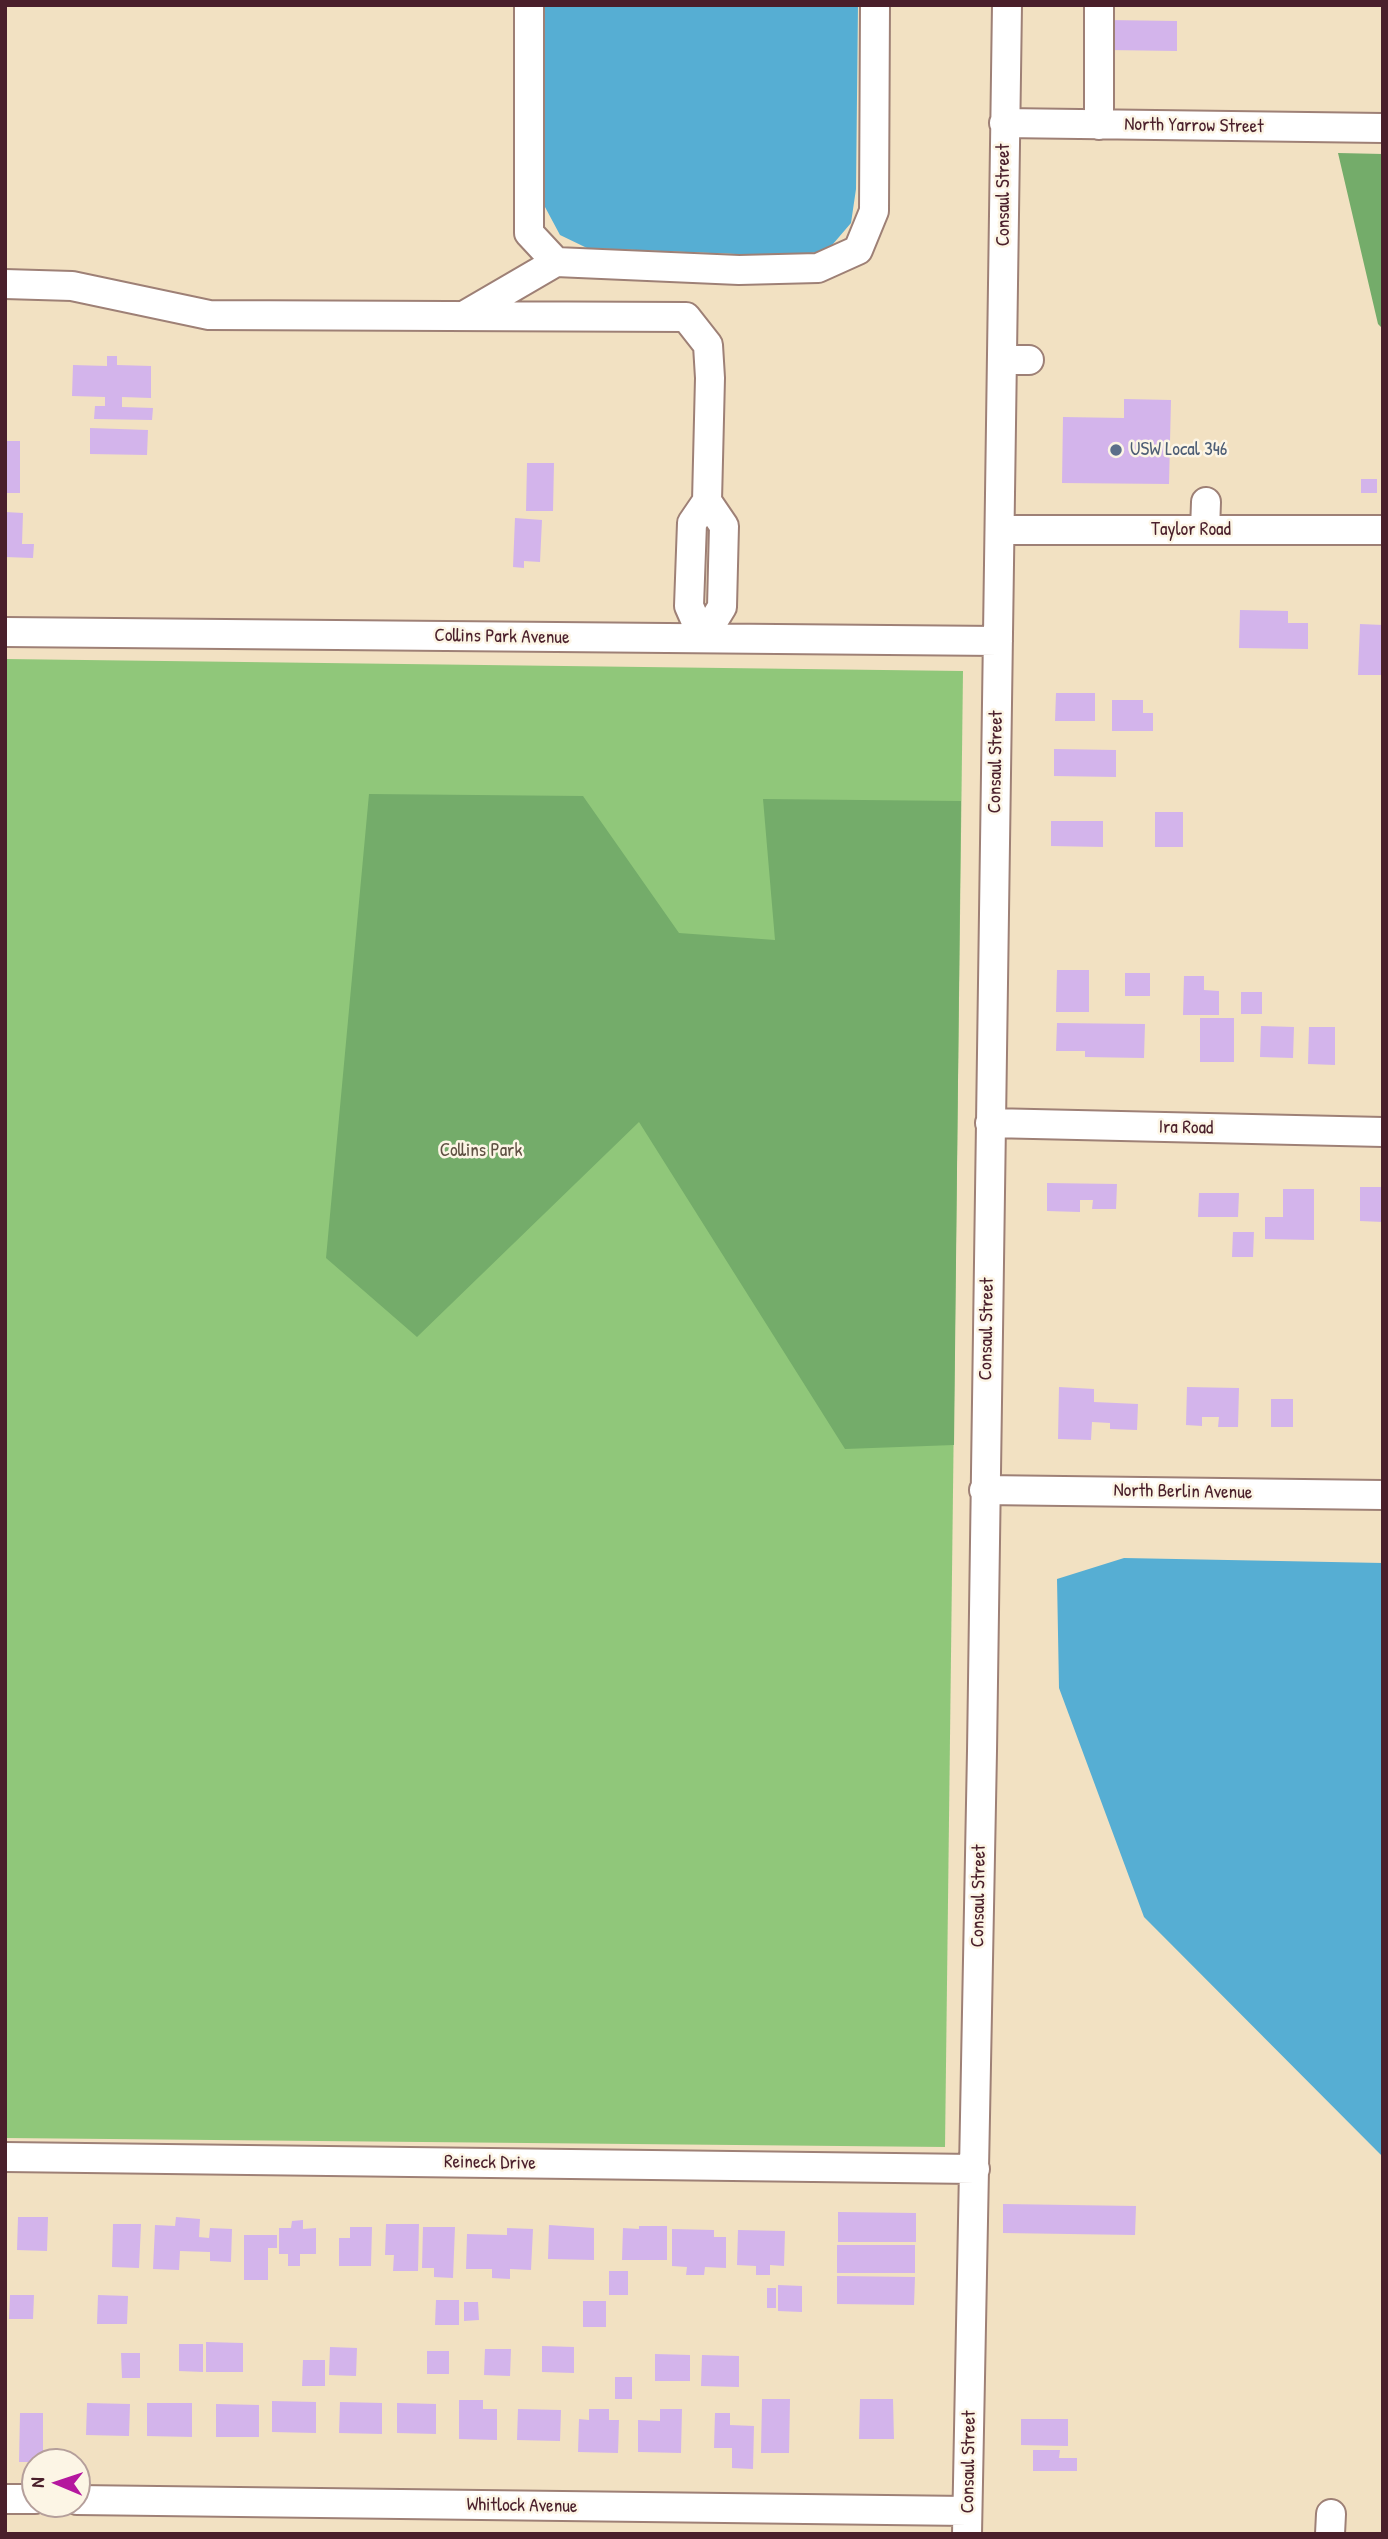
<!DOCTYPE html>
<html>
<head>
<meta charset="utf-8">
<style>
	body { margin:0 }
	#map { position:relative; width:1388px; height:2539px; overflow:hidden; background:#f2e1c2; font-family:"Patrick Hand",sans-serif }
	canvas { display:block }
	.frame { position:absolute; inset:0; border:7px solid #4a1f2b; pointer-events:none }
	.north { position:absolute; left:21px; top:2448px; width:70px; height:70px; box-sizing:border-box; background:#fcf5e5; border:2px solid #b59f9b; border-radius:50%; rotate:272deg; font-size:19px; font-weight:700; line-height:28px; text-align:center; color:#4a1f2b }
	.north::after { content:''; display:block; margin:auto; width:24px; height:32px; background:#b5179e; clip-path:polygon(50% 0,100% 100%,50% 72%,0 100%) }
</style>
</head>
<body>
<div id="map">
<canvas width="1388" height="2539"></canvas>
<div class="frame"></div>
<div class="north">N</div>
</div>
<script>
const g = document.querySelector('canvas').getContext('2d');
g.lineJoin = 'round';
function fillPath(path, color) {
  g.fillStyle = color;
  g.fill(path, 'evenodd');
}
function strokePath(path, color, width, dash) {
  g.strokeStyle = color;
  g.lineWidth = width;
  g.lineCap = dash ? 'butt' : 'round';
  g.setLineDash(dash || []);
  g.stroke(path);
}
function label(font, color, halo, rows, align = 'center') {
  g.font = font + ' "Patrick Hand",sans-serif';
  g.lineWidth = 5;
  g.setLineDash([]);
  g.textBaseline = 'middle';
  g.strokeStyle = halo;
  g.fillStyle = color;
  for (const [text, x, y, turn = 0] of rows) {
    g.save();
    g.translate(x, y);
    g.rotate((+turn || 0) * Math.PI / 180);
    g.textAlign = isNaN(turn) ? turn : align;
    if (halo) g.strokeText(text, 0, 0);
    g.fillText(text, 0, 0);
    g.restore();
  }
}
fillPath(new Path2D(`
	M5,659l958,12 -18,1476 -940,-9z`), '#90c77a');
fillPath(new Path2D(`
	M1338,153l45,1v175l-5,-5z
	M369,794l214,2 96,137 96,7 -12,-141 198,2 -7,644 -109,4 -206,-327 -222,215 -91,-79z`), '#74ac6a');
fillPath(new Path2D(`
	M540,5h318l-2,184 -5,34 -24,28 -42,5 -198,-8 -27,-13 -15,-28 -8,-35z
	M1124,1558l259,5v594l-239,-240 -85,-229 -2,-109z`), '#56aed3');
fillPath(new Path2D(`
	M1107,20l70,1v30l-70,-1z
	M107,356h10v9l34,1v32l-29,-1v10l31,1 -1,12 -58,-1 1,-13h10v-9l-33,-1 1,-31 34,1z
	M1124,399l47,1 -2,84 -107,-1 1,-66 61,1z
	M90,428l58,2 -1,25 -57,-1z
	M5,441h15v52h-15z
	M527,463h27l-1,48h-27z
	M1361,479h16v14h-16z
	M5,512l18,1 -1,31h12l-1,14 -28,-1z
	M515,518l27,2 -2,42 -16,-1v7l-11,-1z
	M1240,610l48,1v12h20v26l-69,-1z
	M1360,624l23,1v50h-25z
	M1056,693h39v28h-40z
	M1112,700h31v13h10v18h-41z
	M1054,749l62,1v27l-62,-1z
	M1155,812h28v35h-28z
	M1051,821h52v26l-52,-1z
	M1057,970h32v42h-33z
	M1125,973h25v23h-25z
	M1184,976h20v14l15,1v24h-36z
	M1241,992h21v22h-21z
	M1200,1018h34v44h-34z
	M1057,1023l88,1 -1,34 -59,-1v-6h-29z
	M1261,1026l33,1 -1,31 -33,-1z
	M1309,1027h26v38l-27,-1z
	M1047,1183l70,1 -1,25h-24l1,-9h-13v12l-33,-1z
	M1360,1187h23v35l-23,-1z
	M1283,1189h31v51l-49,-1v-22h18z
	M1199,1193h40l-1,24h-40z
	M1233,1232h21l-1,25h-21z
	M1059,1387l35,2v13l44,2 -1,26 -27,-1v-6l-18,-1 -1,18 -33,-1z
	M1187,1387l52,1 -1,39h-20l1,-10h-17v9l-16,-1z
	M1271,1399h22v28h-22z
	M1003,2204l133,2 -1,29 -132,-2z
	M838,2212l78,1v29h-78z
	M18,2217h30l-1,34 -30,-1z
	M176,2217l24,2 -1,18 10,1 1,-10 22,1 -1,33 -21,-1v-9l-30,-1 -1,19 -26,-1 2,-44 20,1z
	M303,2220v9l13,-1v26h-16v12h-12v-12h-9v-26h12l1,-7z
	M113,2224h28l-2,44 -27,-1z
	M386,2224h33l-1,47h-25l1,-16h-9z
	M549,2225l45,3v32l-46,-1z
	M639,2226h28v34h-45l1,-32 16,1z
	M350,2227h22l-1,39h-32v-28h11z
	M423,2227h32l-2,51 -19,-1v-9h-12z
	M507,2228l26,1 -2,41 -21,-1v10l-18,-1v-9h-26l1,-35 40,1z
	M672,2229l42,1v7h12v31l-21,-1 -1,8h-18l1,-8 -15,-1z
	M738,2230l47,1 -1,35 -14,-1v10h-14v-9l-19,-1z
	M244,2235h33v13h-9v32h-24z
	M837,2245h78v28h-78z
	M609,2271h19v24h-19z
	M837,2276l78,1 -1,28 -77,-1z
	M778,2285l24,1v26l-24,-1z
	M767,2288h9v20h-9z
	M10,2295h24l-1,24h-24z
	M98,2295l30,1 -1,28h-30z
	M436,2300h23v25h-24z
	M583,2301h23v26h-23z
	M464,2302h14l1,18 -15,1z
	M206,2342l37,1v29h-37z
	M179,2344h24v28l-24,-1z
	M542,2346l32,1v26l-32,-1z
	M330,2347l27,1 -1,28 -27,-1z
	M485,2349h26l-1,27 -26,-1z
	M427,2351h22v23h-22z
	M121,2353h19v25h-18z
	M655,2354l35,1v26h-35z
	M702,2355l37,1v31l-38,-1z
	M303,2360h22v26h-23z
	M615,2377h17v22h-17z
	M762,2399h28l-1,54h-28z
	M860,2399h33l1,40h-35z
	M459,2400h24v9h14v31l-38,-1z
	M272,2401l44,1v31l-44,-1z
	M340,2402l42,1v31l-43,-1z
	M87,2403l43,1 -1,32 -43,-1z
	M147,2403h45v34l-45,-1z
	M397,2403l39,1v30l-39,-1z
	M216,2404l43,1v32h-43z
	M518,2409l43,1 -1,31 -43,-1z
	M589,2409h20v11h10l-1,33 -40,-1 1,-33 10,1z
	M660,2409h22l-1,44 -43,-1v-32l22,1z
	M20,2413h23v49h-24z
	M715,2413h15v12l24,1 -1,43 -21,-1v-20h-18z
	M1021,2419h47v27l-47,-1z
	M1033,2450h27l-1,8h18v13h-44z`), '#d3b4eb');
const minor = new Path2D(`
	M529,5v228l27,29
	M1099,5v120
	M1004,123l379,5
	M5,284l67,2 137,29 477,2 22,28 2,33 -3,123 -15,22 -3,83 14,32 19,-31 1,-41 1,-40 -17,-25
	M465,315l91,-53 183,8 79,-2 40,-18 16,-39 1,-206
	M1003,360h26
	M1000,530h383
	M1205,530l1,-28
	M5,632l993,9
	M990,1123l393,9
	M984,1490l399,5
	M5,2157l970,12
	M5,2499h30
	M77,2500l890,11
	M967,2534l15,-783 25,-1746
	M1330,2534l1,-20`);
strokePath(minor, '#9e8076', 32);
strokePath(minor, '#fff', 28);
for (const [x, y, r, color] of [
	[1116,450,7,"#5c6f8a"]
]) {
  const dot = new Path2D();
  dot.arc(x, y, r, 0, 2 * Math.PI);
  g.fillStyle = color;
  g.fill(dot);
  strokePath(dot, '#fcf5e5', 2.5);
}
label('19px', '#4a1f2b', '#fcf5e5', [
	["North Yarrow Street",1194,126,1],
	["Consaul Street",1004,195,-90],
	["Taylor Road",1191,530],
	["Collins Park Avenue",502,637,1],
	["Consaul Street",996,762,-89],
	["Ira Road",1186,1128,1],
	["Consaul Street",987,1329,-89],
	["North Berlin Avenue",1183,1492,1],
	["Consaul Street",979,1896,-89],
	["Reineck Drive",490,2163,1],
	["Consaul Street",969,2462,-89],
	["Whitlock Avenue",522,2506,1]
]);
label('19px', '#4e5e75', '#fcf5e5', [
	["USW Local 346",1130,450]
], 'left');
label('19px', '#5f5143', '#fcf5e5', [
	["Collins Park",481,1151]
]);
</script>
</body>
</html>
